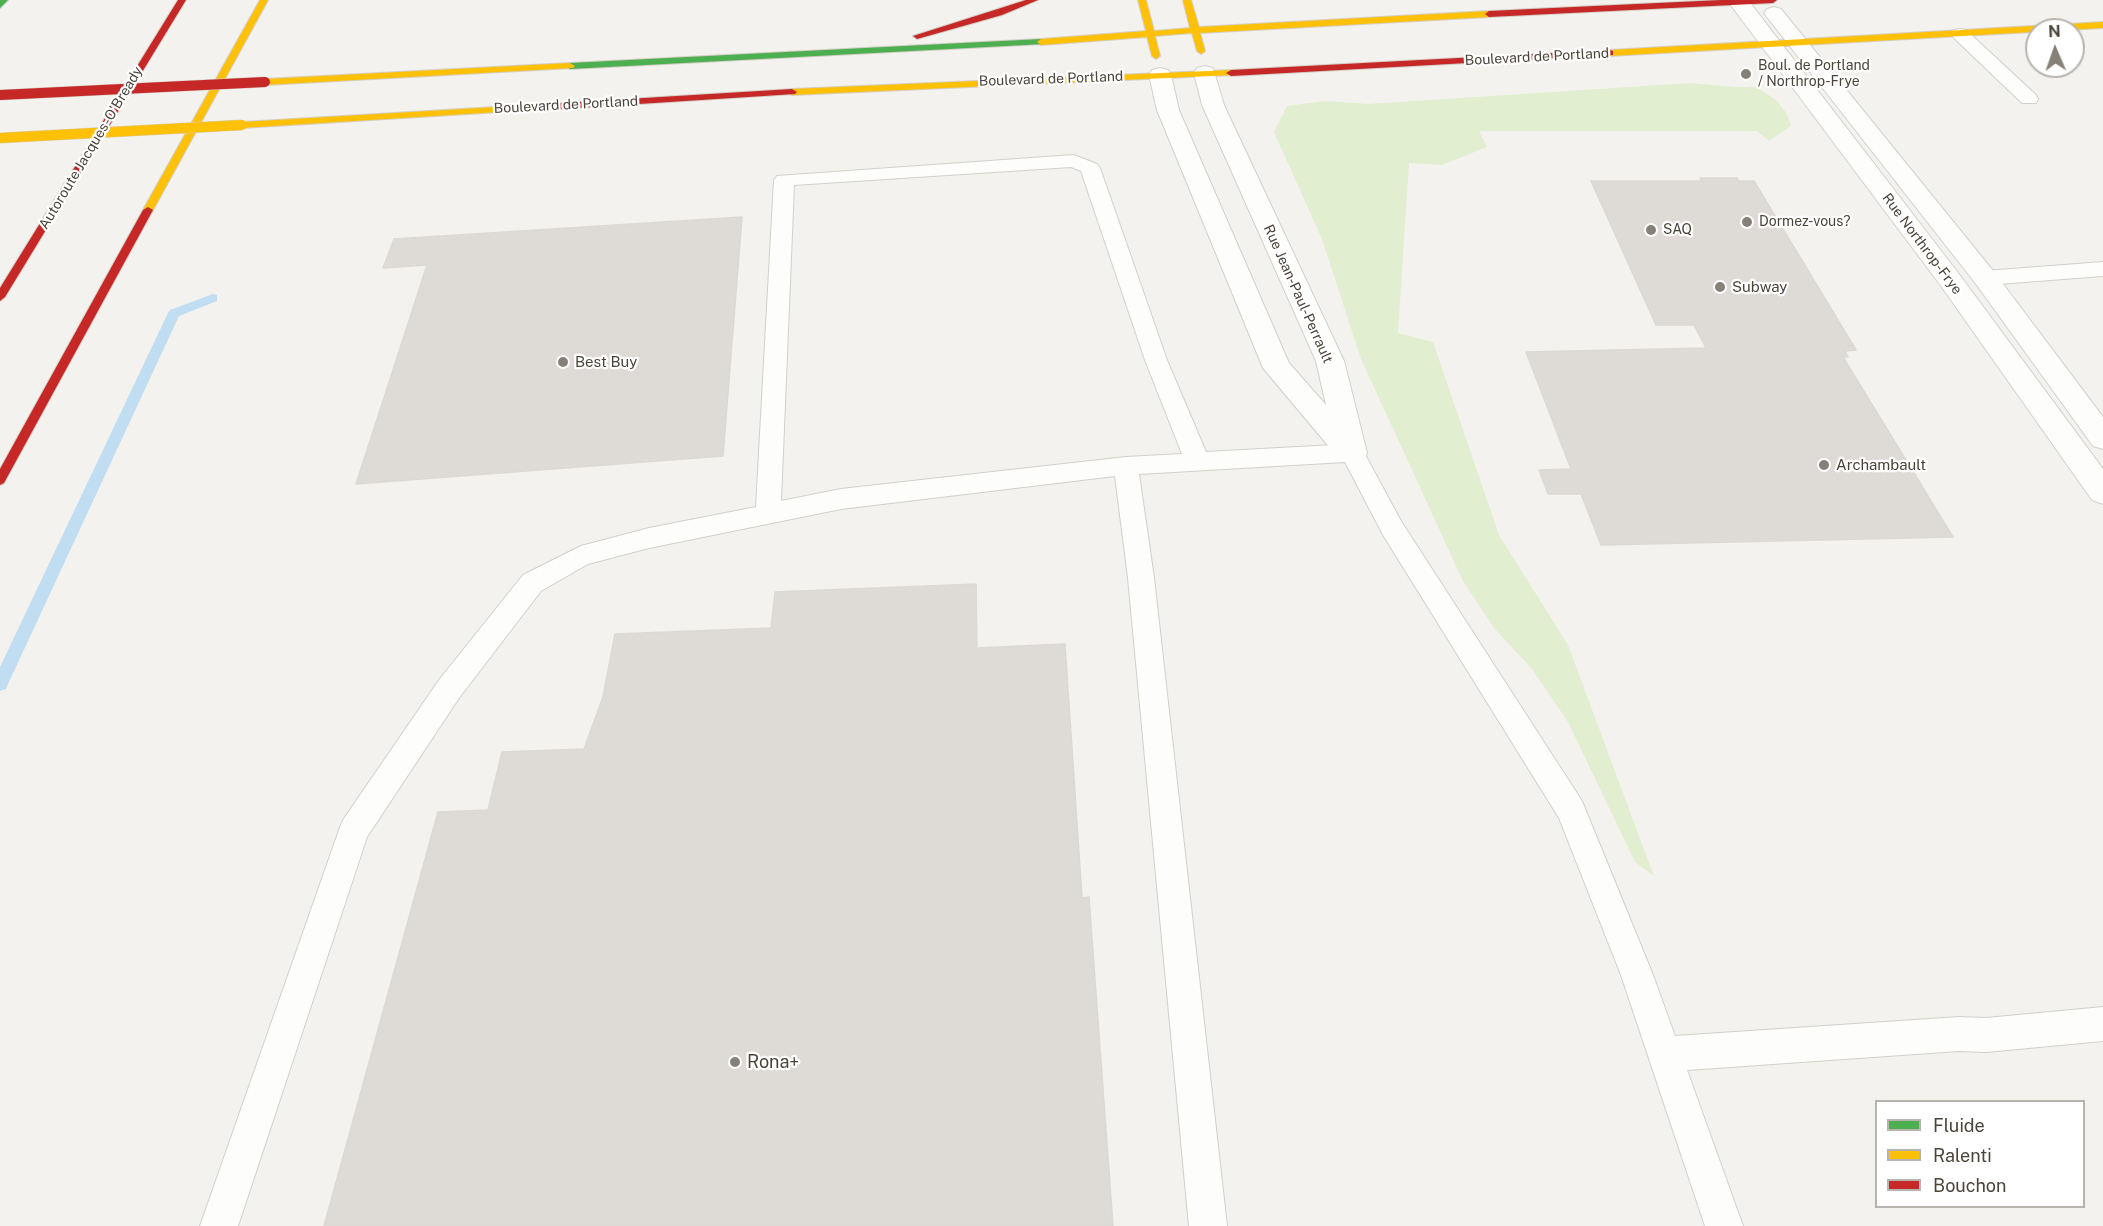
<!DOCTYPE html>
<html>
<head>
<meta charset="utf-8">
<style>
	body { margin:0 }
	#map { position:relative; width:2103px; height:1226px; overflow:hidden; background:#f4f2ee; font-family:"Public Sans",sans-serif }
	canvas { display:block }
	.legend { position:absolute; left:1875px; top:1100px; width:210px; height:108px; box-sizing:border-box; background:#fff; border:2px solid #b7b4b0; margin:0; padding:8px 10px; list-style:none; font-size:18px; color:#4b4439 }
	.legend li { display:flex; align-items:center; gap:12px; height:30px }
	.legend b { width:30px; border:2px solid #b7b4b0 }
	.north { position:absolute; left:2025px; top:18px; width:60px; height:60px; box-sizing:border-box; background:#fff; border:2px solid #b7b4b0; border-radius:50%; rotate:358deg; font-size:16px; font-weight:700; line-height:24px; text-align:center; color:#4b4439 }
	.north::after { content:''; display:block; margin:auto; width:21px; height:27px; background:#868178; clip-path:polygon(50% 0,100% 100%,50% 72%,0 100%) }
</style>
</head>
<body>
<div id="map">
<canvas width="2103" height="1226"></canvas>
<ul class="legend">
<li><b style="height:8px;background:#4caf50"></b>Fluide</li>
<li><b style="height:8px;background:#ffc107"></b>Ralenti</li>
<li><b style="height:8px;background:#c62828"></b>Bouchon</li>
</ul>
<div class="north">N</div>
</div>
<script>
const g = document.querySelector('canvas').getContext('2d');
g.lineJoin = 'round';
function fillPath(path, color) {
  g.fillStyle = color;
  g.fill(path, 'evenodd');
}
function strokePath(path, color, width, dash) {
  g.strokeStyle = color;
  g.lineWidth = width;
  g.lineCap = dash ? 'butt' : 'round';
  g.setLineDash(dash || []);
  g.stroke(path);
}
function label(font, color, halo, rows, align = 'center') {
  g.font = font + ' "Public Sans",sans-serif';
  g.lineWidth = 4.5;
  g.setLineDash([]);
  g.textBaseline = 'middle';
  g.strokeStyle = halo;
  g.fillStyle = color;
  for (const [text, x, y, turn = 0] of rows) {
    g.save();
    g.translate(x, y);
    g.rotate((+turn || 0) * Math.PI / 180);
    g.textAlign = isNaN(turn) ? turn : align;
    if (halo) g.strokeText(text, 0, 0);
    g.fillText(text, 0, 0);
    g.restore();
  }
}
fillPath(new Path2D(`
	M1691,83l43,4h22l20,13 11,14 4,12 -22,15 -12,-10h-278l8,16 -45,18 -33,-2 -11,170 35,9 66,193 69,110 86,231 -19,-14 -67,-140 -36,-53 -38,-41 -31,-47 -102,-222 -39,-120 -48,-107 13,-26 38,-5 43,3z`), '#e1eecf');
fillPath(new Path2D(`
	M213,294l4,1v6l-38,15 -171,368 -2,5 -6,2v-24l168,-354 2,-3z`), '#c0ddf1');
const building = new Path2D(`
	M1700,178h37l2,3h15l102,169 -11,1 3,6h-5l110,180 -352,8 -20,-51h-33l-9,-24 32,-1 -45,-117 180,-4 -12,-23h-38l-65,-144h111z
	M742,217l-19,239 -367,28 71,-219 -44,3 11,-29z
	M976,584l1,64 88,-4 17,254 7,-1 24,329h-789l114,-414 50,-2 14,-58 82,-3 19,-52 12,-63 156,-6 4,-36z`);
fillPath(building, '#dedbd6');
strokePath(building, '#dcd9d4', 1.5);
const lane = new Path2D(`
	M1960,29l6,1 70,65 2,4 -2,4h-14l-68,-65 -3,-4 3,-4z
	M1074,155l23,9 3,4 67,192 39,92 146,-8 9,3 40,74 181,280 71,174 22,61 284,-19 27,1 117,-11v34l-117,11 -27,-1 -272,19 56,156h-38l-84,-251 -62,-157 -176,-283 -38,-73 -206,12 15,104 73,648h-38l-61,-648 -13,-102 -274,33 -192,39 -61,16 -47,27 -82,107 -92,139 -129,389h-38l139,-396 4,-10 96,-140 84,-105 58,-29 68,-18 107,-21 18,-327 3,-4zM1071,167l10,4 64,189 37,94 -56,3 -285,32 -60,12 13,-316z
	M2103,262v14l-118,9 -8,-2 -3,-5 3,-5 8,-2z`);
const street = new Path2D(`
	M1727,0h21l211,274 144,195v35l-11,-4 -151,-214z
	M1774,7l7,2 213,263 109,145v32l-10,-3 -117,-162 -209,-267 -3,-4 3,-4z
	M1205,66l8,2 11,37 120,256 23,92 -4,8 -11,3 -11,-3 -78,-93 -106,-258 -8,-35 3,-5 8,-2 8,2 3,5 8,35 110,253 37,42 -10,-44 -114,-256 -8,-32 3,-5z`);
const fast = new Path2D(`
	M0,0h8l-8,8z
	M1041,39l4,3 -1,2 -474,25 -5,-3 5,-3z`);
const slow = new Path2D(`
	M260,0h8l-115,210 -1,2h-8l-1,-2z
	M1138,0h8l8,31 36,-3 -7,-28h8l8,27 290,-16 4,3 -4,3 -289,16 5,18 -4,3 -4,-3 -5,-18 -37,3 5,20 -4,3 -4,-3 -5,-19 -106,8 -4,-3 4,-3 105,-8z
	M2103,22v6l-493,28 -4,-3 4,-3z
	M570,63l5,3 -2,2 -308,17 -5,-3 5,-3z
	M1231,70l3,1v4l-442,20 -5,-3 5,-3z
	M529,105l3,1v4l-290,18 -5,-3 5,-3z`);
const jam = new Path2D(`
	M178,0h8l-181,297 -5,4v-13z
	M1026,0h12l-36,15 -85,24 -4,-3z
	M1721,0h56l-4,3 -284,14 -4,-3 4,-3z
	M1610,50l3,1v4l-382,21 -5,-3 5,-3z
	M792,89l5,3 -2,2 -266,17 -5,-3 5,-3z
	M148,207l5,3 -149,273 -4,2v-16l143,-259z`);
strokePath(lane, '#d2d0cb', 2);
strokePath(street, '#d2d0cb', 2);
strokePath(fast, '#d3cfc5', 2);
strokePath(slow, '#d3cfc5', 2);
strokePath(jam, '#d3cfc5', 2);
fillPath(lane, '#fdfdfc');
fillPath(street, '#fdfdfc');
fillPath(fast, '#4caf50');
fillPath(slow, '#ffc107');
fillPath(jam, '#c62828');
const slowBridge = new Path2D(`
	M0,138l242,-13`);
const jamBridge = new Path2D(`
	M0,95l265,-13`);
strokePath(slowBridge, '#d3cfc5', 11, []);
strokePath(jamBridge, '#d3cfc5', 11, []);
strokePath(slowBridge, '#ffc107', 10);
strokePath(jamBridge, '#c62828', 10);
for (const [x, y, r, color] of [
	[1746,74,6,"#868178"],
	[1747,222,6,"#868178"],
	[1651,230,6,"#868178"],
	[1720,287,6,"#868178"],
	[563,362,6,"#868178"],
	[1824,465,6,"#868178"],
	[735,1062,6,"#868178"]
]) {
  const dot = new Path2D();
  dot.arc(x, y, r, 0, 2 * Math.PI);
  g.fillStyle = color;
  g.fill(dot);
  strokePath(dot, '#fff', 2);
}
label('14px', '#4b4439', '#fff', [
	["Boulevard de Portland",1537,57,-3],
	["Boulevard de Portland",1051,79,-2],
	["Boulevard de Portland",566,105,-3],
	["Autoroute Jacques-O'Bready",91,148,-59],
	["Rue Northrop-Frye",1922,244,53],
	["Rue Jean-Paul-Perrault",1298,294,66]
]);
label('14px', '#4b4439', '#fff', [
	["Boul. de Portland",1758,66],
	["/ Northrop-Frye",1758,82],
	["Dormez-vous?",1759,222],
	["SAQ",1663,230]
], 'left');
label('15px', '#4b4439', '#fff', [
	["Subway",1732,287],
	["Best Buy",575,362],
	["Archambault",1836,465]
], 'left');
label('18px', '#4b4439', '#fff', [
	["Rona+",747,1062]
], 'left');
</script>
</body>
</html>
